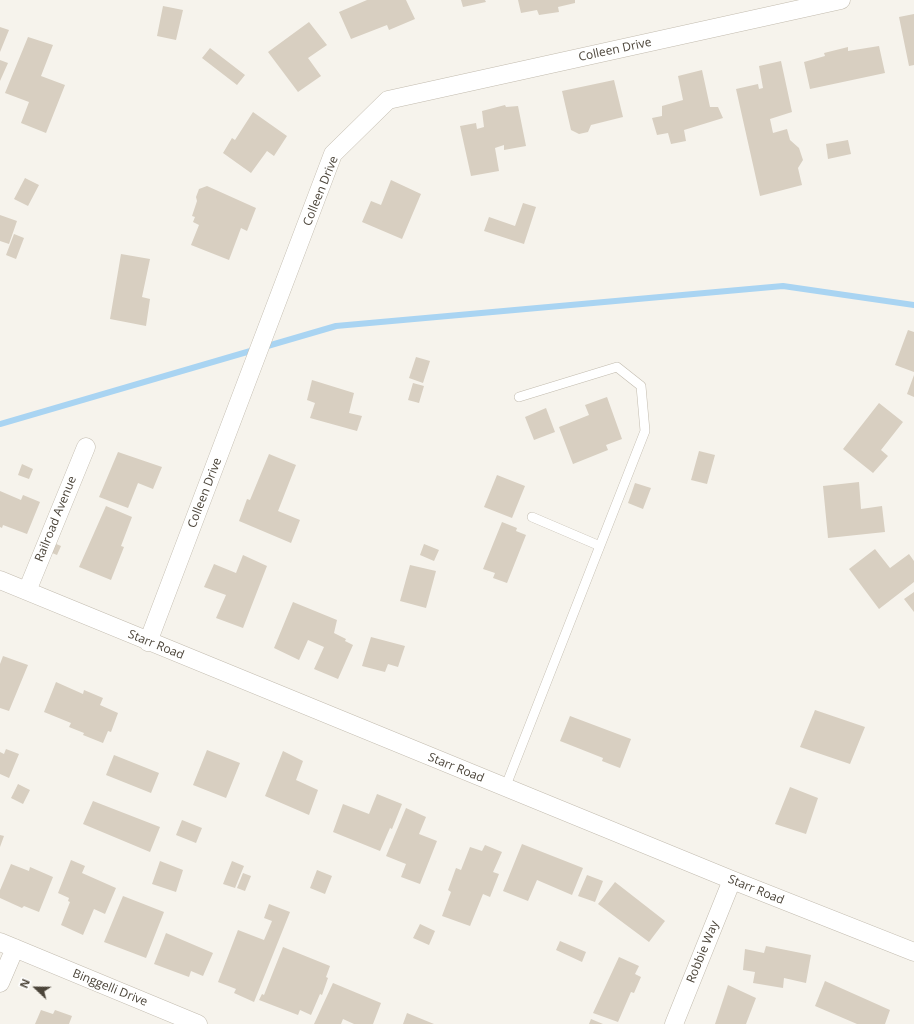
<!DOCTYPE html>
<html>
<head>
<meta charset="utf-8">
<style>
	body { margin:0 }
	#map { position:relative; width:914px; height:1024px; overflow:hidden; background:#f6f3ec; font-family:"Open Sans",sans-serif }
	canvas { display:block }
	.north { position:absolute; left:16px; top:968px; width:40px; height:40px; -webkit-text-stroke:3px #fff; paint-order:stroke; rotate:292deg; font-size:11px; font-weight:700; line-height:16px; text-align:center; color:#4b4439 }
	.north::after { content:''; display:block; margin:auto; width:14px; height:18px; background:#4b4439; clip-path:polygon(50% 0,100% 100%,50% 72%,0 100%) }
</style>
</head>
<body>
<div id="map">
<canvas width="914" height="1024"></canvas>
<div class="north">N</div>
</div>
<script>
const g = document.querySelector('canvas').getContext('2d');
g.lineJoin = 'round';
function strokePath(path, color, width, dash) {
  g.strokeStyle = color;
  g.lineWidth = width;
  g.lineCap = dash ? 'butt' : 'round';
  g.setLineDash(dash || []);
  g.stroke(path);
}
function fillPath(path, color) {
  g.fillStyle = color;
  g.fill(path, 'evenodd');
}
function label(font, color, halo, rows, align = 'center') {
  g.font = font + ' "Open Sans",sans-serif';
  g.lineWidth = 4;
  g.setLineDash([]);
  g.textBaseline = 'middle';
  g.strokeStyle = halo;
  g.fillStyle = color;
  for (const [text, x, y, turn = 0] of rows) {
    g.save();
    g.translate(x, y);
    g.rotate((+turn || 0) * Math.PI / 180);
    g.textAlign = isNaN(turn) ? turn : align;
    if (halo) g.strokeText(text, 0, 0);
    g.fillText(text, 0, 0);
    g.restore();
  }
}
strokePath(new Path2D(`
	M0,424l336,-98 447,-40 131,19`), '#a9d4f2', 6);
fillPath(new Path2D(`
	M367,0h39l9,19 -26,11 -2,-5 -36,14 -12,-27z
	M461,0h24l1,2 -23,5z
	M518,0h57v3l-17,4 1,5 -20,3 -2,-5 -16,3z
	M163,6l20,4 -7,30 -19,-4z
	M914,14v51l-5,1 -10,-49z
	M309,22l18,23 -19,13 13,18 -23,16 -30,-40z
	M0,27l9,3 -9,22z
	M28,37l25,8 -12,31 24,9 -19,48 -25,-10 8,-21 -24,-9z
	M879,46l6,27 -75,16 -6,-27 21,-6 -1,-3 24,-6v4z
	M210,48l35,27 -8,10 -35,-27z
	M0,60l8,3 -8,18z
	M781,61l11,51 -22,7 3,14 14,-4 3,11 9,8 4,12 -5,8 4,17 -42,11 -24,-107 22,-5 1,5 4,-1 -4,-22z
	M702,70l8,37h8l5,11 -39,12 2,11 -15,3 -3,-11 -11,2 -5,-17 10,-2v-10l21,-6 -5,-24z
	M614,80l9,37 -32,8 -3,7 -9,2 -8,-4 -9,-39z
	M505,105l1,2 12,-1 8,40 -22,4v-5l-9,3 4,23 -28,5 -11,-50 16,-3 1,6 7,-2 -2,-16z
	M253,112l34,24 -13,20 -7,-5 -16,22 -28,-20 9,-15 3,2z
	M848,140l3,14 -23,5 -2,-15z
	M25,178l14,7 -11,21 -14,-7z
	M391,180l30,14 -19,45 -40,-17 9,-21 10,4z
	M207,186l49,22 -9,23 -6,-3 -12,32 -38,-15 8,-20 -6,-3 2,-5 -3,-1 5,-15 -1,-4 3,-8z
	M523,203l13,4 -12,37 -40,-13 5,-14 26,9z
	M0,215l17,6 -8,23 -9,-3z
	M14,234l10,4 -8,21 -10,-4z
	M121,254l29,5 -8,38 8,2 -4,27 -36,-7z
	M908,330l6,2v40l-19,-7z
	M416,357l14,4 -7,22 -14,-5z
	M914,375v22l-7,-3z
	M312,380l42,13 -5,20 13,3 -5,15 -47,-13 5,-15 -8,-3z
	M413,383l11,3 -5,17 -11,-3z
	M607,397l15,42 -16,6 2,5 -35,14 -14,-37 30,-12 -4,-10z
	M879,403l24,19 -22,28 7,6 -15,17 -30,-24z
	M546,408l9,24 -21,8 -9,-23z
	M699,451l16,4 -8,29 -16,-4z
	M118,452l44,15 -9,22 -15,-6 -10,25 -29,-11z
	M269,454l27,11 -18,46 22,9 -9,23 -52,-22 8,-22 3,1z
	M22,464l11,5 -4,10 -11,-4z
	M497,475l28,11 -13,32 -28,-11z
	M859,482l2,27 21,-3 3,26 -57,6 -5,-52z
	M635,483l16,5 -8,21 -15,-6z
	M0,491l21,9 2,-5 17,7 -13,32 -24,-9 -1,3 -2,-1z
	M106,506l26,11 -11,29 3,1 -13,33 -32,-13z
	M502,522l15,6 -1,3 10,4 -19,48 -14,-5 2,-5 -12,-4z
	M49,541l12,5 -4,9 -12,-5z
	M424,544l15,6 -5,11 -14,-6z
	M875,549l15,19 19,-14 5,7v21l-35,27 -30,-40z
	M243,555l24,11 -24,62 -27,-10 10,-23 -22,-8 10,-23 22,9z
	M410,565l26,6 -10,37 -26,-7z
	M914,592v20l-10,-13z
	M293,602l44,18 -3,13 12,6 -1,2 8,4 -15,34 -24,-10 10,-22 -16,-7 -9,20 -25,-12z
	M371,637l34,9 -7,21 -10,-3 -3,8 -23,-6z
	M3,656l25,9 -19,46 -9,-3v-44z
	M56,682l27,12 1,-4 19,8 -3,7 18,8 -7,19 -3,-1 -5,12 -20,-8 1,-2 -15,-6 2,-4 -27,-11z
	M815,710l50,17 -15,37 -50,-17z
	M570,716l61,23 -11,29 -18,-7 1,-3 -43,-17z
	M6,749l13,5 -10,24 -9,-4v-22l4,2z
	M207,750l33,13 -14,35 -33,-13z
	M283,751l20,10 -7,19 22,10 -9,25 -44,-19z
	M114,755l45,18 -8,20 -45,-18z
	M18,784l12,6 -7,14 -12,-6z
	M790,787l28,11 -12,36 -31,-10z
	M377,794l25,10 -10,25 -2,-1 -10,23 -47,-19 10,-28 26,10z
	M93,801l67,26 -10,25 -67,-28z
	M406,808l20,9 -7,17 18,7 -17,43 -19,-7 5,-13 -20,-8z
	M182,820l20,8 -6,15 -20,-8z
	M0,835l4,1 -4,11z
	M522,844l61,24 -11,27 -35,-15 -9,21 -25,-10z
	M485,845l17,7 -9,20 6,2 -9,23 -7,-3 -13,32 -28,-10 9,-24 -3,-2 8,-22 5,2 9,-23 12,4z
	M71,860l14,6 -3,7 34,15 -11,26 -11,-5 -11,26 -22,-10 9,-23 -2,-1 1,-3 -11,-5z
	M160,861l23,9 -7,22 -24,-8z
	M232,861l12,5 -9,22 -12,-4z
	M11,864l18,7 1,-4 23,10 -14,35 -15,-6 -2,2 -22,-10v-8z
	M317,870l15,6 -7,18 -15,-6z
	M243,873l8,3 -6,15 -8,-3z
	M587,875l16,6 -8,21 -17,-6z
	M615,882l50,39 -16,21 -51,-38z
	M123,896l41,16 -18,46 -42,-16z
	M269,904l21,8 -36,90 -20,-9 2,-4 -18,-7 20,-52 26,10 8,-19 -8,-3z
	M420,924l15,7 -6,14 -16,-7z
	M166,933l47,20 -10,23 -12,-5 -2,6 -35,-13z
	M560,941l26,11 -4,10 -26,-12z
	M766,946l45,9 -5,28 -22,-5 -1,10 -30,-5 2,-11 -12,-2 2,-21 19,4z
	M283,947l47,19 -4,11 2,1 -6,17 -2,-1 -9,21 -11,-5 -2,5 -39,-15 3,-6 2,1z
	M619,957l20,9 -4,8 6,3 -7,16 -3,-1 -13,30 -25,-9z
	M825,981l65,29 -5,14h-28l-42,-18z
	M333,983l48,20 -8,21h-19l-11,-5 -2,5h-27z
	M728,985l28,13 -10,26h-31z
	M41,1010l12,4 2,-4 17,6 -3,8h-34z
	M407,1013l27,11h-31z
	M591,1019l12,5h-14z`), '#d8cfc1');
const lane = new Path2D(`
	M532,517l68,29
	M505,788l140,-357 -4,-45 -24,-19 -98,30`);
const street = new Path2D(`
	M0,580l732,300 182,72
	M27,591l59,-144
	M148,642l185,-488 55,-54 453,-100
	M0,942l198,82
	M0,983l15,-35
	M674,1024l58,-144`);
strokePath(lane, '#c2bbae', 10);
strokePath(street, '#c2bbae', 19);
strokePath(lane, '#fff', 9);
strokePath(street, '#fff', 18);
label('12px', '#4b4439', '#fff', [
	["Colleen Drive",615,50,-12],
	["Colleen Drive",321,191,-68],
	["Colleen Drive",205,493,-69],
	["Railroad Avenue",56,519,-68],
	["Starr Road",156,645,22],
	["Starr Road",456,768,22],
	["Starr Road",756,890,22],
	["Robbie Way",703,952,-68],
	["Binggelli Drive",110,988,22]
]);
</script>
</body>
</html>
